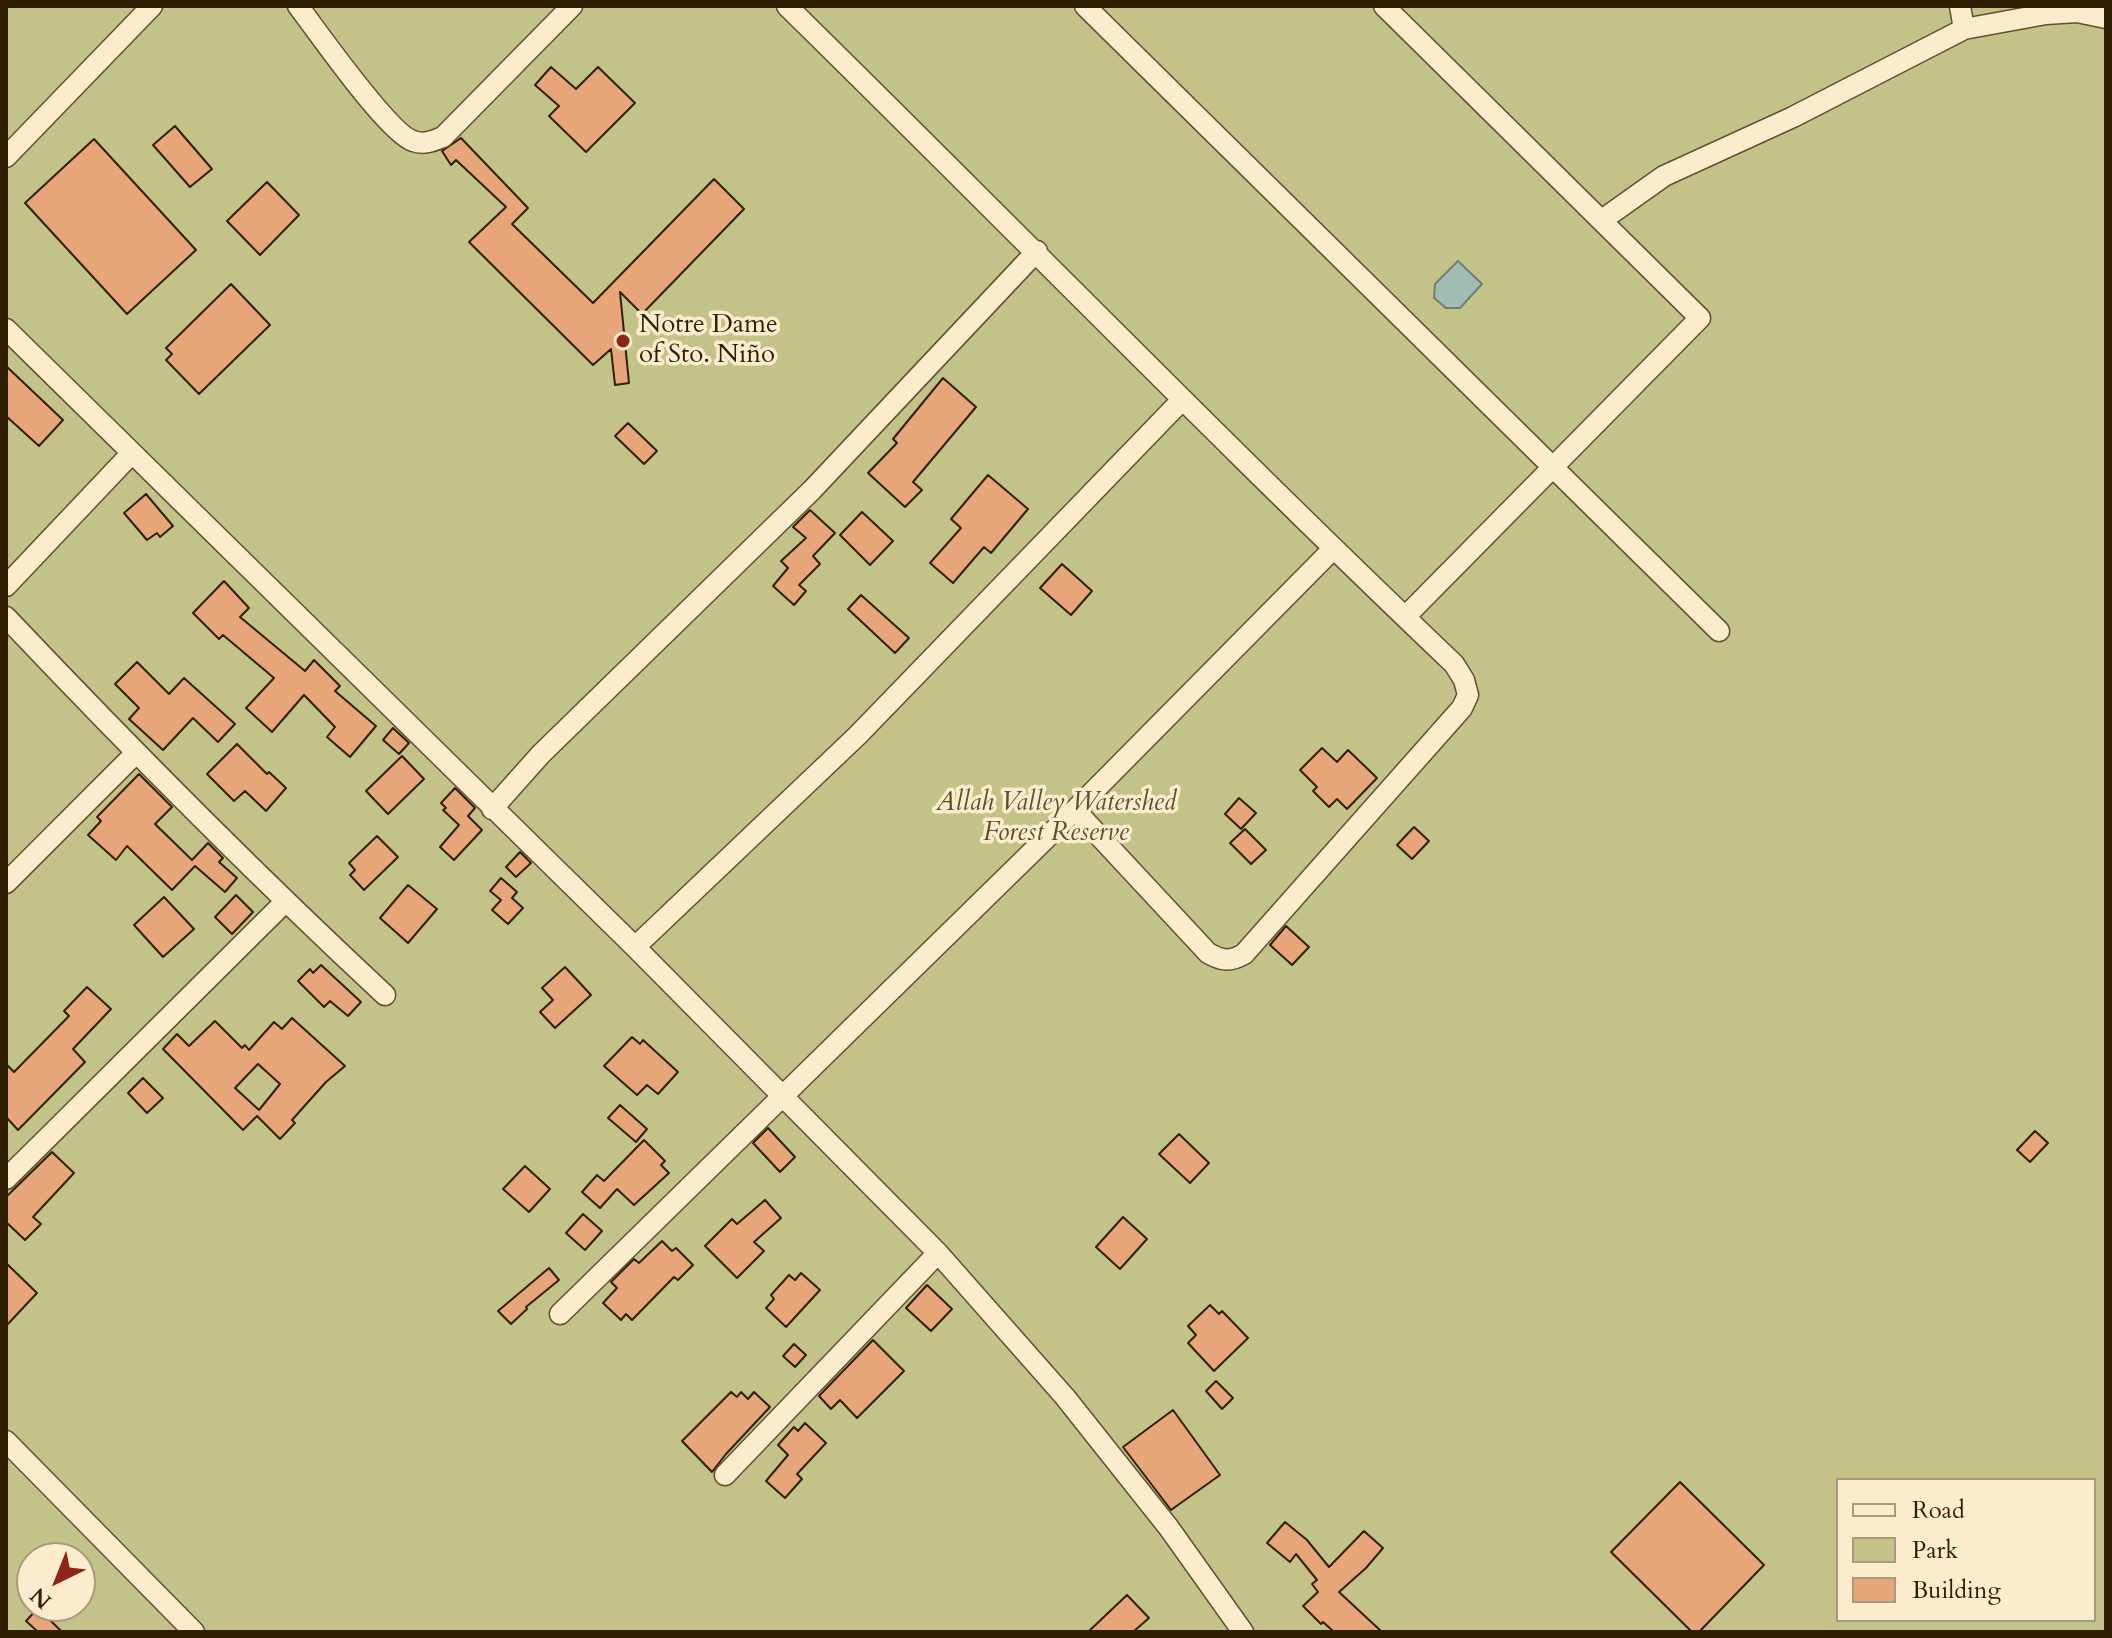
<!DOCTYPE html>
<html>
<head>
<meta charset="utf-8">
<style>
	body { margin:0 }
	#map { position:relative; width:2112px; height:1638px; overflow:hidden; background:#f8e2b2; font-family:Cardo,serif }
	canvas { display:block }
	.frame { position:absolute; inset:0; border:8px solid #301e04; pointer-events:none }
	.legend { position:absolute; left:1836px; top:1478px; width:260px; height:144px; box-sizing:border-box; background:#faeccd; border:2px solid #a99a7d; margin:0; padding:10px 14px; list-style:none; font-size:24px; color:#301e04 }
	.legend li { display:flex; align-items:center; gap:16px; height:40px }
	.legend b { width:40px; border:2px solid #a99a7d }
	.north { position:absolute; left:16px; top:1542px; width:80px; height:80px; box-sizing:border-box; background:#faeccd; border:2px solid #a99a7d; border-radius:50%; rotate:223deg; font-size:22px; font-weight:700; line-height:32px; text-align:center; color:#301e04 }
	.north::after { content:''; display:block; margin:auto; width:28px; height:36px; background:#8f2418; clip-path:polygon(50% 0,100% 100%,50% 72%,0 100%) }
</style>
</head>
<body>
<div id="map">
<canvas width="2112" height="1638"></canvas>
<div class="frame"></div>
<ul class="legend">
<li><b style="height:10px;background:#faeccd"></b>Road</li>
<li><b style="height:22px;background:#c3c288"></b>Park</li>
<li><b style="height:22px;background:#e7a57a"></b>Building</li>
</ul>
<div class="north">N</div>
</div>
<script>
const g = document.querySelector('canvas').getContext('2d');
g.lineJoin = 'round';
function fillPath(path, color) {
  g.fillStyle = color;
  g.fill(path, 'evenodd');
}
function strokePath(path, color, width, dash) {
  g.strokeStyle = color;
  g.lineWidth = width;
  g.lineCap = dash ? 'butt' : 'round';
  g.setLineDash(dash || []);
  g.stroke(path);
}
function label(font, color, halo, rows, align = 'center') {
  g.font = font + ' Cardo,serif';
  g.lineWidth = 7;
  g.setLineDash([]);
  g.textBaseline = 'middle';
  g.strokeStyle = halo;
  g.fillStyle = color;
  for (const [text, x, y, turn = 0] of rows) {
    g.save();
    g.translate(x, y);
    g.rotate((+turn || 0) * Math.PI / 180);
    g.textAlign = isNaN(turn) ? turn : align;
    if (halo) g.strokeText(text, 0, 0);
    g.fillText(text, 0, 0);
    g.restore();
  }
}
fillPath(new Path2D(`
	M6,6h2100v1626h-2100zM1838,1480h256v140h-256zM32,1558h48v48h-48z`), '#c3c288');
const water = new Path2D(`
	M1458,261l24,23 -22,24h-14l-12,-10 1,-14z`);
fillPath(water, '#9fbdb3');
strokePath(water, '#737d6d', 2);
const building = new Path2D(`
	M551,67l25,22 22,-22 37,36 -49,49 -37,-36 10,-10 -24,-21z
	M175,126l37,43 -22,18 -37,-42z
	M461,138l67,70 -16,16 81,79 121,-124 30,30 -102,105 -22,-22 9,91 -14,2 -4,-36 -18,16 -124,-123 37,-35 -50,-47 -5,5 -9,-14z
	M94,139l102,111 -69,64 -102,-111z
	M267,182l32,33 -39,40 -33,-34z
	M231,284l39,41 -71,69 -33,-34 6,-6 -6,-6z
	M6,366l57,54 -24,26 -33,-30z
	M943,378l33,29 -63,75 9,8 -17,17 -37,-34 29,-30 -4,-4z
	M628,423l29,28 -13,13 -29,-28z
	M988,475l40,34 -37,44 -7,-6 -31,36 -23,-20 31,-35 -10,-9z
	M146,494l27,32 -13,11 -3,-4 -10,7 -23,-27z
	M810,510l25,23 -22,23 7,8 -21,21 7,6 -12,14 -21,-19 15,-18 -7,-7 25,-23 -13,-11z
	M862,512l31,29 -23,24 -30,-30z
	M1062,564l30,27 -21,24 -31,-27z
	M224,581l25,27 -9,9 65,54 9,-11 26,26 -5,5 41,35 -26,31 -23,-20 8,-10 -31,-32 -32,37 -26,-24 28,-30 -51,-43 -4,4 -26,-26z
	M861,595l48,43 -14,15 -47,-44z
	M137,662l32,32 15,-16 51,46 -17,18 -25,-24 -30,32 -34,-31 10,-11 -24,-24z
	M393,728l16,15 -10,11 -16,-14z
	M237,744l30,30 2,-2 17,16 -20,23 -21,-20 -11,10 -27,-27z
	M1322,748l15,14 11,-12 29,28 -30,31 -10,-10 -8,8 -16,-16 4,-4 -17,-17z
	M402,756l22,23 -36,35 -22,-23z
	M139,774l33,33 -17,17 37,36 16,-17 15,15 -4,4 18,16 -12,14 -30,-26 -23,24 -45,-44 -11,14 -28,-25 13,-14 -4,-4z
	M455,788l20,20 -7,8 14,14 -28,30 -14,-13 19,-22 -16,-15 3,-2 -5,-5z
	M1239,798l17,15 -15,16 -16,-15z
	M1414,827l15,14 -17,18 -15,-14z
	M1245,829l21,21 -15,14 -21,-21z
	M377,836l21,21 -34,33 -14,-15 5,-5 -6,-7z
	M520,852l11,11 -15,14 -10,-10z
	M501,878l16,14 -5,6 11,10 -15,16 -16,-14 9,-10 -11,-9z
	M408,885l29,24 -29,34 -28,-25z
	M236,895l17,17 -21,22 -17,-17z
	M164,897l30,32 -31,28 -29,-32z
	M1286,926l23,21 -17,18 -22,-20z
	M321,965l40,37 -13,14 -18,-15 -6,6 -26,-26 12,-12 3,4z
	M565,967l26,28 -36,33 -15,-16 13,-12 -11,-12z
	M87,987l24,22 -38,40 12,13 -67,68 -12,-13v-53l8,8 55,-56 -5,-5z
	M292,1018l53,48 -19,16 -34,38 3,3 -15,16 -23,-23 -14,14 -80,-81 14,-15 12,12 26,-25 27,27 3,-3 4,5 25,-28 8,7zM258,1064l22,20 -21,26 -24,-22z
	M632,1037l8,7 3,-4 35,32 -20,22 -11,-9 -10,10 -33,-29z
	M143,1078l20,20 -16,15 -19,-20z
	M620,1105l27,24 -11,13 -28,-24z
	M768,1128l27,29 -15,15 -27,-29z
	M2035,1131l13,12 -18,19 -13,-12z
	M1179,1134l30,29 -19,20 -31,-29z
	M644,1140l21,21 -4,4 8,8 -35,32 -17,-16 -17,19 -18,-16 15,-17 7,6z
	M52,1152l22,21 -41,44 8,7 -16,16 -19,-18v-25z
	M525,1166l25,23 -21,23 -26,-23z
	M765,1200l16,18 -27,24 10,9 -27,27 -32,-32 27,-27 5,5z
	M583,1214l19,17 -17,19 -19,-17z
	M1123,1217l24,22 -27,30 -24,-22z
	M662,1241l10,10 4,-3 17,17 -15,15 -4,-3 -42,43 -6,-6 -5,6 -18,-17 14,-15 -6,-6 23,-23 5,4z
	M6,1263l31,30 -31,33z
	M549,1268l10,12 -33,27 1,2 -16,15 -13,-13z
	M801,1273l19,17 -34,37 -20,-19 8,-9 -3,-4 18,-20 6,5z
	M927,1285l25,24 -21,22 -25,-23z
	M1210,1305l9,9 3,-3 26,27 -34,33 -26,-28 8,-8 -8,-9z
	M873,1340l31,31 -47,47 -17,-18 -9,9 -12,-13z
	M794,1344l12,11 -11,12 -12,-11z
	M1216,1381l17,17 -11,11 -16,-18z
	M731,1392l6,5 4,-5 7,7 6,-7 16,15 -44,47 -14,18 -30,-31z
	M1173,1410l47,65 -49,35 -48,-63z
	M805,1423l21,20 -29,31 5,5 -17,19 -19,-17 22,-26 -10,-10 16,-18 4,4z
	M1680,1482l84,83 -65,67h-7l-81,-80z
	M1285,1522l22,18 22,27 35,-36 19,17 -17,20 -27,24 43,40h-48l-11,-10 -2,2 -18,-18 15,-14 -6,-8 5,-4 -21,-26 -6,8 -23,-19z
	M1127,1595l22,23 -16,14h-45z
	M38,1608l24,24h-24l-12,-11z`);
fillPath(building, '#e7a57a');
strokePath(building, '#301e04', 2);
const minor = new Path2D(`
	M298,6c20,26 90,127 115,135 11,4 20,0 30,-4l129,-131
	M787,6c223,219 441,443 667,658l10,16 4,15 -6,13 -218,246c-14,8 -22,7 -36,-1l-133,-143
	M1085,6l634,625
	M1384,6l316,312 -295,299
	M1960,6l4,23
	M6,157l146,-151
	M1602,220l62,-44 129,-59 171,-88 82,-15 31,-2 29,6
	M6,329l629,618 303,306 127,144 104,131 74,104
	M6,586l125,-132
	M6,617c123,130 248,256 379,378
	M492,809l49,-55 271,-264 225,-239
	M6,883l129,-129
	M635,947l223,-212 324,-335
	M6,1179l279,-277
	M560,1314l515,-504 258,-261
	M6,1441l188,191
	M725,1475l213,-222`);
strokePath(minor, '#624f30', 23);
strokePath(minor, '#faeccd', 20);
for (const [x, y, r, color] of [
	[623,341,8,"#8f2418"]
]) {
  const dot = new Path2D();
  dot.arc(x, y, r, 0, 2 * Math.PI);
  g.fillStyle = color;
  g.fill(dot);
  strokePath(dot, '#faeccd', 3);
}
label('26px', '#301e04', '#faeccd', [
	["Notre Dame",639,326],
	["of Sto. Niño",639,356]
], 'left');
label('italic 26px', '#5c4f2c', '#faeccd', [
	["Allah Valley Watershed",1056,804],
	["Forest Reserve",1056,834]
]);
</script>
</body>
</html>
